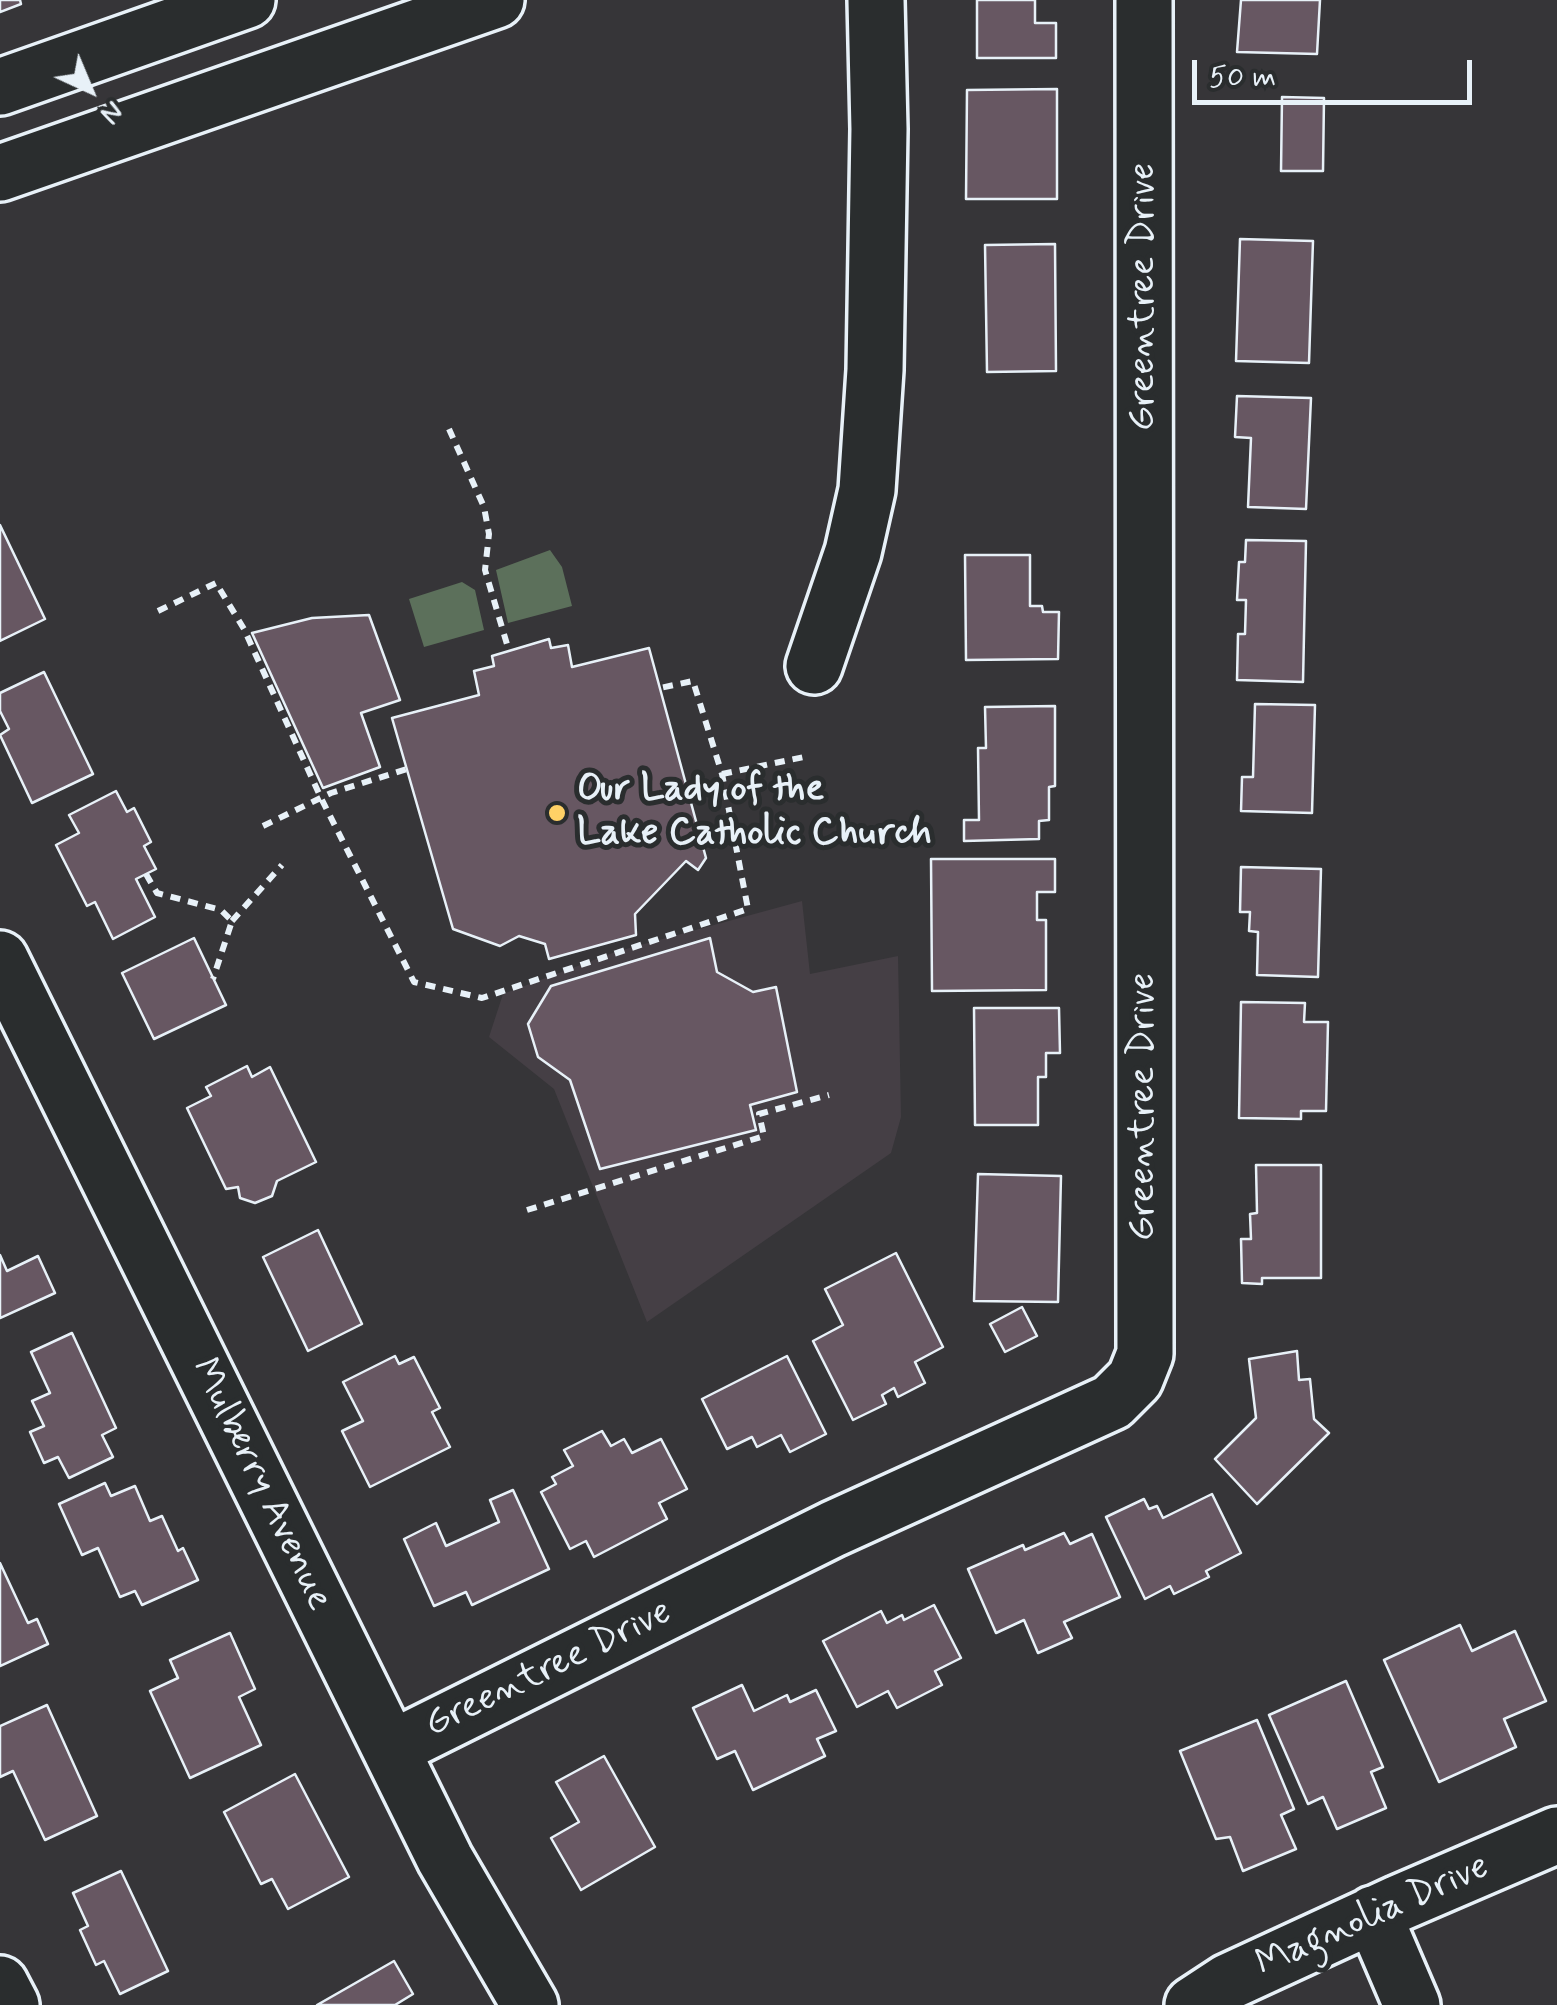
<!DOCTYPE html>
<html>
<head>
<meta charset="utf-8">
<style>
	body { margin:0 }
	#map { position:relative; width:1557px; height:2005px; overflow:hidden; background:#363538; font-family:Mynerve,sans-serif }
	canvas { display:block }
	.north { position:absolute; left:40px; top:40px; width:100px; height:100px; -webkit-text-stroke:8px #2a2d2e; paint-order:stroke; rotate:136deg; font-size:28px; font-weight:700; line-height:40px; text-align:center; color:#e8f1f8 }
	.north::after { content:''; display:block; margin:auto; width:35px; height:45px; background:#e8f1f8; clip-path:polygon(50% 0,100% 100%,50% 72%,0 100%) }
	.scale { position:absolute; left:1192px; top:60px; width:280px; height:45px; box-sizing:border-box; border:5px solid #e8f1f8; border-top:0; padding-left:12px; font-size:30px; line-height:35px; white-space:nowrap; color:#e8f1f8; -webkit-text-stroke:8px #2a2d2e; paint-order:stroke }
</style>
</head>
<body>
<div id="map">
<canvas width="1557" height="2005"></canvas>
<div class="north">N</div>
<div class="scale">50 m</div>
</div>
<script>
const g = document.querySelector('canvas').getContext('2d');
g.lineJoin = 'round';
function fillPath(path, color) {
  g.fillStyle = color;
  g.fill(path, 'evenodd');
}
function strokePath(path, color, width, dash) {
  g.strokeStyle = color;
  g.lineWidth = width;
  g.lineCap = dash ? 'butt' : 'round';
  g.setLineDash(dash || []);
  g.stroke(path);
}
function label(font, color, halo, rows, align = 'center') {
  g.font = font + ' Mynerve,sans-serif';
  g.lineWidth = 10;
  g.setLineDash([]);
  g.textBaseline = 'middle';
  g.strokeStyle = halo;
  g.fillStyle = color;
  for (const [text, x, y, turn = 0] of rows) {
    g.save();
    g.translate(x, y);
    g.rotate((+turn || 0) * Math.PI / 180);
    g.textAlign = isNaN(turn) ? turn : align;
    if (halo) g.strokeText(text, 0, 0);
    g.fillText(text, 0, 0);
    g.restore();
  }
}
fillPath(new Path2D(`
	M802,901l8,73 88,-18 3,161 -10,36 -244,169 -93,-233 -65,-52 14,-43 112,-42z`), '#453f45');
fillPath(new Path2D(`
	M550,550l12,17 10,39 -64,17 -12,-53z
	M462,582l13,8 9,40 -60,17 -15,-48z`), '#5c705b');
const building = new Path2D(`
	M0,0h20l1,4 -21,8z
	M977,0h58v23h21v35h-79z
	M1241,0h79l-3,54 -80,-2z
	M1057,89v110h-91l1,-109z
	M1282,97l42,1 -1,73h-42z
	M1240,239l73,2 -4,122 -73,-2z
	M1055,244l1,127 -69,1 -2,-127z
	M1237,396l74,2 -5,111 -58,-2 3,-69 -16,-1z
	M0,525l45,94 -45,22z
	M1246,540l60,1 -3,141 -66,-2 1,-46h7l1,-34h-9l2,-38h6z
	M965,555h65v51h12l1,6h16l-1,47 -92,1z
	M369,615l31,85 -39,13 19,54 -57,21 -71,-155 60,-15z
	M549,639l2,9 17,-3 4,22 77,-19 57,210 -8,12 -12,-9 -51,53 1,21 -87,24 -4,-15 -26,-8 -19,10 -47,-17 -61,-211 87,-23 -5,-24 20,-5 -2,-10z
	M44,672l49,102 -61,29 -32,-68 9,-6 -9,-18v-18z
	M1255,704l60,1 -3,108 -71,-2 1,-34h11z
	M1055,706v80l-6,1v33l-10,1v18l-75,2v-21h15l-1,-72h8l-1,-41z
	M116,791l11,21 7,-4 17,34 -7,4 12,23 -20,10 19,38 -42,22 -18,-37 -8,4 -31,-61 23,-12 -10,-18z
	M931,859h124v33h-18v28h9v70l-114,1z
	M1241,867l80,2 -3,108 -61,-2 1,-43 -9,-1 1,-19h-10z
	M194,938l32,67 -72,34 -32,-66z
	M710,938l7,34 36,20 23,-5 21,105 -47,13 6,25 -156,39 -30,-89 -32,-23 -10,-33 23,-38z
	M1241,1002l64,1 -1,19h24l-2,89h-25v8l-62,-1z
	M974,1008h85l1,45h-14v24h-8v48h-63z
	M247,1066l5,11 18,-10 46,95 -39,19 -5,15 -17,7 -15,-5 -2,-11 -12,2 -39,-81 24,-12 -5,-9z
	M1256,1165h65v113h-59v6l-20,-1 -1,-44h10l-1,-25 7,-1z
	M978,1174l83,2 -3,126 -84,-1z
	M318,1230l44,94 -54,27 -45,-94z
	M896,1253l47,94 -28,15 10,21 -27,14 -4,-9 -12,7 4,9 -33,16 -40,-79 30,-16 -18,-36z
	M0,1255l7,16 31,-15 17,37 -55,25z
	M1022,1307l15,29 -32,16 -15,-28z
	M72,1333l44,95 -14,7 11,22 -44,21 -11,-21 -14,6 -14,-31 14,-6 -12,-25 18,-8 -19,-41z
	M1297,1351l2,29 11,-1 4,40 15,14 -72,71 -42,-45 41,-41 -7,-59z
	M395,1356l4,8 15,-7 26,51 -8,4 18,35 -80,40 -28,-56 21,-10 -20,-39z
	M787,1356l39,78 -36,18 -9,-17 -24,12 -5,-10 -25,12 -25,-50z
	M602,1431l9,15 13,-7 8,14 29,-14 26,50 -28,14 8,16 -73,38 -8,-16 -16,8 -29,-57 15,-8 -4,-7 21,-11 -9,-16z
	M105,1483l6,13 24,-10 15,35 12,-5 16,35 5,-3 15,32 -56,25 -7,-14 -15,6 -22,-49 -16,7 -23,-51z
	M513,1490l36,79 -77,36 -6,-13 -32,14 -30,-67 32,-16 10,23 53,-24 -9,-22z
	M1212,1494l29,59 -35,18 3,6 -35,17 -4,-8 -25,13 -39,-82 38,-18 5,10 8,-3 6,12z
	M1064,1533l6,11 22,-10 28,63 -56,25 8,16 -34,15 -14,-33 -28,13 -28,-64 55,-24 2,5z
	M0,1563l28,60 9,-4 11,25 -48,22z
	M934,1605l27,53 -26,13 7,14 -45,23 -9,-17 -31,16 -34,-66 58,-30 6,12 15,-8 2,5z
	M1460,1625l12,26 43,-20 31,70 -42,18 12,28 -77,35 -55,-122z
	M230,1633l25,56 -16,8 22,48 -71,33 -40,-87 28,-13 -8,-18z
	M1346,1681l37,86 -12,5 15,36 -49,21 -14,-32 -15,7 -39,-89z
	M742,1685l12,26 33,-16 3,7 26,-12 20,41 -19,8 8,17 -72,34 -18,-39 -18,8 -24,-51z
	M47,1705l50,111 -52,24 -32,-69 -13,6v-51z
	M1257,1720l37,89 -13,6 15,34 -53,22 -13,-34 -14,2 -36,-88z
	M604,1756l51,91 -74,43 -30,-52 28,-16 -23,-40z
	M295,1774l54,103 -61,32 -16,-30 -11,5 -37,-72z
	M121,1871l47,100 -48,23 -16,-33 -8,4 -16,-35 8,-4 -15,-33z
	M394,1961l19,33 -18,11h-78z`);
fillPath(building, '#675762');
strokePath(building, '#e8f1f8', 2.5);
const minor = new Path2D(`
	M0,87l247,-87
	M0,173l496,-173
	M814,666l39,-114 14,-62 8,-120 4,-241 -3,-129
	M0,959l445,900 85,146
	M391,1749l442,-220 279,-127 23,-23 10,-25 -1,-1354
	M1373,1914l39,91
	M0,1984l11,21
	M1193,2005l35,-23 171,-79 158,-68`);
strokePath(minor, '#e8f1f8', 62);
strokePath(new Path2D(`
	M449,429l35,78 5,27 -4,36 24,81
	M158,611l58,-28 28,46 77,169 93,184 68,16 266,-89 -26,-135 -29,-93 -33,7
	M722,774l87,-18
	M263,826l68,-33 76,-24
	M146,874l11,19 64,17 11,11 -19,58
	M232,921l50,-56
	M527,1210l237,-74 -5,-22 70,-19`), '#e8f1f8', 6, [10, 8]);
strokePath(minor, '#2a2d2e', 55);
for (const [x, y, r, color] of [
	[557,813,10,"#ffd166"]
]) {
  const dot = new Path2D();
  dot.arc(x, y, r, 0, 2 * Math.PI);
  g.fillStyle = color;
  g.fill(dot);
  strokePath(dot, '#2a2d2e', 4);
}
label('38px', '#e8f1f8', '#2a2d2e', [
	["Greentree Drive",1145,297,-90],
	["Greentree Drive",1145,1107,-90],
	["Mulberry Avenue",260,1485,64],
	["Greentree Drive",549,1670,-26],
	["Magnolia Drive",1373,1917,-24]
]);
label('bold 38px', '#e8f1f8', '#2a2d2e', [
	["Our Lady of the",577,791],
	["Lake Catholic Church",577,835]
], 'left');
</script>
</body>
</html>
